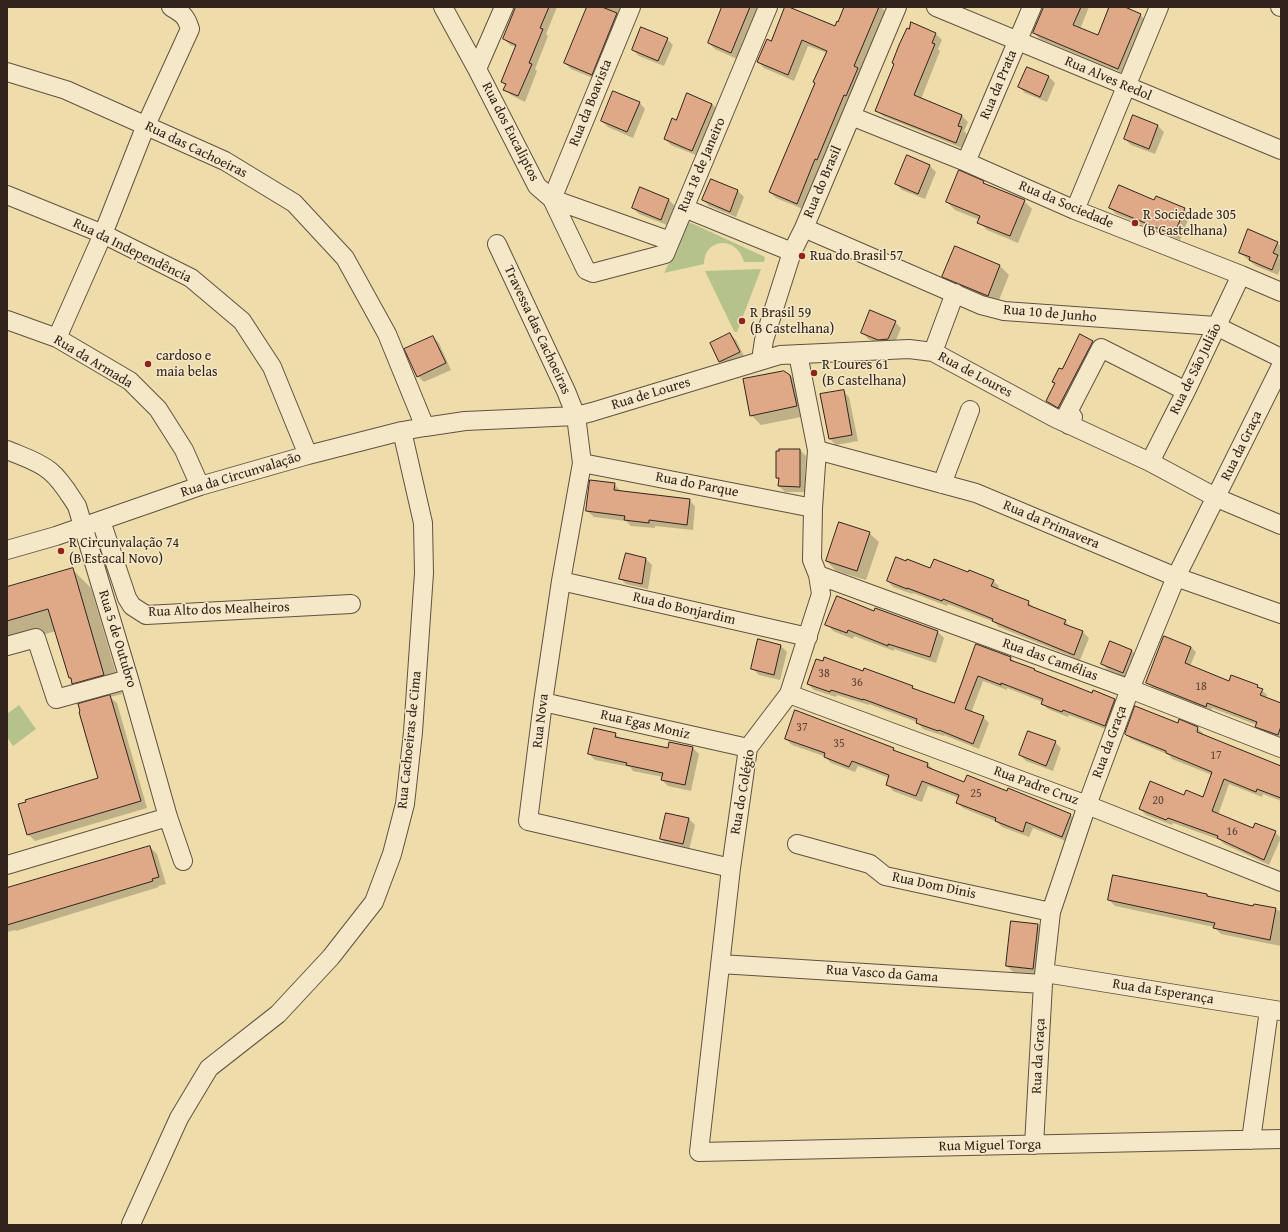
<!DOCTYPE html>
<html>
<head>
<meta charset="utf-8">
<style>
	body { margin:0 }
	#map { position:relative; width:1288px; height:1232px; overflow:hidden; background:#efdcab; font-family:"Gentium Book Plus",serif }
	canvas { display:block }
	.frame { position:absolute; inset:0; border:8px solid #32241d; pointer-events:none }
</style>
</head>
<body>
<div id="map">
<canvas width="1288" height="1232"></canvas>
<div class="frame"></div>
</div>
<script>
const g = document.querySelector('canvas').getContext('2d');
g.lineJoin = 'round';
function fillPath(path, color) {
  g.fillStyle = color;
  g.fill(path, 'evenodd');
}
function strokePath(path, color, width, dash) {
  g.strokeStyle = color;
  g.lineWidth = width;
  g.lineCap = dash ? 'butt' : 'round';
  g.setLineDash(dash || []);
  g.stroke(path);
}
function label(font, color, halo, rows, align = 'center') {
  g.font = font + ' "Gentium Book Plus",serif';
  g.lineWidth = 3;
  g.setLineDash([]);
  g.textBaseline = 'middle';
  g.strokeStyle = halo;
  g.fillStyle = color;
  for (const [text, x, y, turn = 0] of rows) {
    g.save();
    g.translate(x, y);
    g.rotate((+turn || 0) * Math.PI / 180);
    g.textAlign = isNaN(turn) ? turn : align;
    if (halo) g.strokeText(text, 0, 0);
    g.fillText(text, 0, 0);
    g.restore();
  }
}
fillPath(new Path2D(`
	M689,222l76,35 -1,5h-20c-7,-27 -40,-24 -40,2l-40,9z
	M761,269l-24,63h-2l-1,-1 -29,-60z
	M19,705l17,24 -23,17 -6,-9v-23z`), '#b5c28c');
fillPath(new Path2D(`
	M518,7h39l-11,27 2,2 -13,33 2,2 -12,31 -14,-7 -7,-6 2,-3 -4,-4 14,-35 -6,-2 -6,-6z
	M588,7h35l-25,73 -27,-11 -6,-6z
	M723,7h38l-24,52 -22,-10 -6,-6z
	M786,7l49,20 4,-4 6,-16h36l4,4 -25,60 4,4 -61,134 -27,-11 -6,-6 26,-62 31,-77 -19,-7 -14,35 -30,-13 -6,-6 14,-20z
	M1049,7h40l-9,22 18,7 12,-29h12l18,8 7,6 -22,53 -85,-35 -6,-6z
	M936,34l6,6 -4,9 2,2 -19,48 41,17 6,6 -4,9 3,3 -5,14 -79,-32 -6,-6z
	M667,39l6,6 -9,21 -25,-10 -6,-6z
	M1027,68l22,9 6,6 -8,19 -22,-9 -6,-6z
	M688,94l24,10 6,6 -20,46 -27,-11 -6,-6 12,-18z
	M639,102l6,7 -12,29 -25,-11 -6,-6z
	M1158,126l6,6 -9,22 -24,-9 -6,-6z
	M907,157l23,9 6,6 -11,27 -23,-9 -6,-6z
	M959,172l24,10 4,4 37,15 8,8 -14,34 -31,-13 -8,-8 1,-2 -25,-10 -8,-8z
	M711,180l27,11 6,6 -8,20 -27,-11 -6,-6z
	M669,200l6,6 -8,19 -28,-11 -6,-6z
	M1155,201l29,8 6,6 -10,25 -64,-26 -6,-6z
	M1277,243l4,4v7l-2,4 2,2v7l-3,8 -22,-9 -16,-13z
	M955,247l45,19 9,9 -12,30 -44,-19 -10,-10z
	M895,322l6,6 -7,17 -9,1 -17,-7 -6,-7z
	M730,334l6,6 9,18 -19,10 -6,-7z
	M1081,336l12,6 6,6 -34,65 -12,-6 -6,-6 9,-17 -3,-3 10,-10z
	M433,337l6,6 12,27 -27,12 -6,-6z
	M790,375l10,10 6,31 -45,9 -10,-10z
	M843,391l6,6 9,44 -22,4 -6,-6 -8,-44z
	M800,450l6,6 -1,36h-20l-6,-6v-6l-2,-2z
	M614,484l6,6v2l69,8 6,6 -2,24 -38,-4v2l-24,-2 -5,-5 -32,-4 -7,-6z
	M869,533l10,9 -13,38 -30,-9 -9,-10z
	M626,554l20,5 6,6 -4,24 -22,-5 -6,-6z
	M72,569l19,19 31,106 -12,3 7,6 30,105 -112,33 -7,-7 71,-55 -8,-78 -21,-23 -14,-47 -49,14v-56z
	M931,569l37,5 25,7 6,5 -2,4 31,12 6,6 31,13 5,6 13,5 6,6 -9,22 -81,-33 -5,-5 -46,-18 -1,2 -34,-13 -1,1 -19,-7 -5,-6z
	M876,610l62,22 6,6 -8,25 -42,-14v2l-40,-15 -1,3 -20,-8 -6,-7 48,-12z
	M759,640l22,6 6,6 -7,28 -21,-5 -6,-6z
	M1110,643l22,8 6,6 -9,22 -21,-9 -6,-6z
	M977,645l34,13 5,5 77,31 22,5 5,6 -9,26 -42,-16 -1,2 -20,-8 -6,-5 1,-2 -36,-14v2l-24,-9 -12,32 12,4 6,6 -10,26 -35,-14v1l-21,-7 -6,-7 -48,-18v1l-32,-10 -1,2 -22,-7 -6,-6 56,-12 48,15 4,4 39,14z
	M1191,647l5,5 -6,14 40,16 27,4 10,9 -1,3 15,6v35l-20,-8 -5,-5 1,-1 -45,-17 -1,4 -58,-24 -5,-5z
	M1178,724l19,4 6,5v2l78,31v35l-18,-7 -1,3 -33,-13 -11,31 35,15 22,2 6,6 -12,27 -45,-21 -4,-4 -47,-17 -1,2 -26,-10 -6,-6 45,-13 19,2 8,-23 -40,-16 -3,-4 -38,-16 -5,-5z
	M615,734l6,5 47,10 25,-1 6,6 -8,37 -23,-5 -6,-6 1,-3 -30,-6 -3,-4 -35,-7 -6,-6z
	M786,739l108,10 4,4 30,11 6,6v1l30,12 43,9 63,23 7,6 -9,21 -35,-14 -4,9 -27,-10 -5,-5 -34,-14 -6,-6 2,-4 -31,-12 -6,16 -29,-11 -6,-7 2,-6 -31,-12 -3,6 -24,-9 -7,-7 -32,-11z
	M1055,742l6,6 -8,23 -27,-10 -6,-6z
	M689,819l6,6 -6,25 -22,-5 -6,-6z
	M150,847l7,7 9,30 -8,2 1,1 -143,44 -1,-1 -8,2v-43z
	M1207,895l2,2 45,10v-2l27,6v35l-60,-12 -7,-7 -99,-21 -6,-6z
	M1038,925l9,10 -5,43 -26,-3 -9,-9z`), '#0003');
const building = new Path2D(`
	M516,7h33l-9,21 3,1 -14,34 3,1 -14,32 -15,-6 3,-6 -5,-2 15,-37 -13,-6z
	M587,7h15l15,6 -25,62 -28,-12z
	M722,7h28l-19,46 -23,-10z
	M785,7h4l46,19 2,-5 1,1 6,-15h35l-25,59 4,2 -12,28 -2,-1 -27,65 -2,-1 -18,45 -28,-12 46,-109 -2,-1 14,-31 -25,-11 -14,35 -31,-13 10,-23 4,2z
	M1044,7h37l-8,18 25,10 11,-28h16l16,7 -23,55 -85,-36z
	M911,22l25,11 -4,10 3,1 -21,51 48,20 -4,11 4,1 -6,16 -81,-32 19,-47 -2,-1 7,-18 8,-17 2,1z
	M641,27l27,11 -10,23 -26,-11z
	M1027,67l22,9 -9,21 -22,-10z
	M613,91l27,11 -13,30 -26,-11z
	M687,93l25,11 -20,47 -28,-12 8,-21 4,2z
	M1133,115l25,10 -9,24 -25,-10z
	M907,155l23,10 -12,29 -23,-10z
	M959,170l25,11 -1,2 42,17 -15,36 -33,-13 3,-7 -34,-14z
	M711,179l27,11 -8,22 -28,-12z
	M1119,185l35,15 2,-4 29,12 -11,27 -65,-27z
	M640,187l29,12 -8,21 -29,-12z
	M1248,229l30,13 -5,11 5,2 -6,15 -23,-10 1,-3 -11,-4z
	M955,246l45,19 -12,31 -46,-19z
	M870,310l26,11 -8,18 -10,1 -17,-7z
	M730,333l10,19 -21,10 -9,-19z
	M1080,334l13,7 -35,67 -12,-7 9,-18 -3,-1 7,-14 3,1z
	M433,336l13,27 -29,14 -13,-28z
	M784,371l6,4 7,31 -47,10 -7,-37z
	M844,390l8,45 -23,4 -9,-45z
	M779,449h21v38l-22,-1 1,-8h-3v-27h3z
	M590,480l25,3 -1,7 76,9 -3,26 -38,-5v3l-25,-3 1,-4 -39,-5z
	M839,522l31,10 -13,39 -31,-10z
	M626,553l20,5 -4,26 -23,-5z
	M896,557l10,4 1,-2 23,9 4,-9 34,13 1,-2 25,10 -3,6 38,15 -1,4 38,15 -2,4 19,7 -9,24 -82,-34 1,-2 -50,-20 -1,2 -35,-13v1l-20,-8z
	M73,568l31,107 -32,9 -1,-6h-2l-21,-69 -41,12v-34z
	M837,596l37,15 1,-3 63,23 -8,26 -42,-13v2l-40,-16 -1,3 -22,-8z
	M1164,636l27,11 -6,16 44,18 2,-6 27,10 -1,2 6,2 -3,6 21,8v23l-3,9 -23,-8 2,-5 -50,-19 -1,4 -60,-24z
	M758,639l23,6 -7,30 -23,-6z
	M1110,641l22,9 -9,23 -22,-9z
	M976,644l35,13 -1,3 25,9 -1,1 58,23 1,-3 22,9 -10,27 -42,-16 -1,2 -21,-8 2,-5 -42,-16v2l-23,-9 -13,33 19,7 -11,28 -34,-14 -1,1 -22,-8 1,-4 -54,-20v1l-32,-10 -1,2 -23,-8 9,-25 7,2 1,-4 39,14 1,-3 30,11 19,7 -1,2 42,15z
	M110,695l31,106 -114,34 -9,-31 8,-2 -1,-2 73,-22 -19,-66 1,-1 -2,-7z
	M1135,706l43,17 1,-4 19,8 -1,5 84,34v32l-24,-9 -1,3 -32,-13 -12,32 41,17 2,-5 21,8 -12,29 -47,-22 1,-2 -50,-18 -2,2 -27,-11 11,-28 34,14 2,-5 17,7 9,-25 -46,-19v-2l-40,-16 -1,-1z
	M795,710l99,38 -1,2 35,13 -1,4 37,15 3,-7 40,16 1,-3 63,26 -9,23 -36,-15 -3,10 -28,-11 1,-3 -40,-15 3,-8 -37,-14 -6,15 -30,-11 3,-10 -37,-14 -3,6 -25,-10 1,-4 -40,-14z
	M594,728l22,5 -1,4 53,11 1,-6 24,5 -8,38 -24,-5 2,-7 -37,-8 1,-2 -39,-9z
	M1028,731l28,10 -10,25 -27,-11z
	M666,813l23,5 -6,26 -23,-5z
	M150,846l9,31 -7,2 1,2 -146,44v-37z
	M1113,875l94,19v2l46,10 1,-2 22,4 -6,32 -57,-12 2,-5 -107,-23z
	M1011,921l27,3 -5,45 -27,-3z`);
fillPath(building, '#dfa887');
strokePath(building, '#32241d', 1);
const minor = new Path2D(`
	M443,7l34,62 60,117 15,13 34,71 7,3 72,-19 103,-247
	M631,7l-79,192 118,42
	M936,7l345,143
	M1280,7h1
	M477,69l27,-62
	M7,72l59,18 159,71 69,42 51,55 42,76 38,93
	M851,116l115,46 109,48 166,65 40,17
	M966,162l66,-155
	M7,195l96,39 88,44 51,43 30,46 36,88
	M684,208l108,44
	M1075,210l84,-203
	M804,228l177,77 23,6 212,15 65,32
	M497,244l69,147 10,25 6,47 -21,118 -18,121 -15,119 203,47
	M7,320l50,18 73,43 28,28 26,41 16,36
	M57,338l46,-104 43,-109 44,-96c-4,-13 -7,-15 -19,-22
	M933,352l22,-59
	M798,354l19,96 -4,58 -1,52 6,15 3,19 -32,100 -41,54 -17,120 -32,284 582,-13
	M761,360l3,-20 28,-88 12,-24 93,-221
	M1069,425l4,-8 -6,-3 34,-66 85,43
	M7,450c14,6 31,11 43,21 12,10 19,23 27,35l52,173 39,138 15,44
	M817,450l159,43 200,84 105,37
	M1150,462l36,-71 55,-116
	M582,463l231,45
	M942,484l28,-74
	M101,521l26,77 5,8 14,9 205,-11
	M7,550l49,-14 144,-50 108,-31 94,-24 23,-4 40,-6 111,-5 16,-4 188,-57 129,-6 24,3 122,66 95,44 67,36 64,27
	M818,575l312,114 151,59
	M561,581l247,56
	M7,646l29,-8 20,61 73,-20
	M789,694l298,111 194,77
	M543,702l205,46
	M797,844l73,20 15,12 166,36
	M7,865l161,-48
	M720,964l323,20
	M1045,973l236,38
	M1251,1140l18,-130
	M1034,1145l9,-161 8,-72 36,-107 43,-116 46,-112 105,-211
	M131,1224l48,-106 30,-50 69,-54 53,-57 43,-55 18,-48 13,-50 8,-72 11,-159 -1,-50 -21,-92`);
strokePath(minor, '#615240', 20);
strokePath(minor, '#f5e8c8', 18);
for (const [x, y, r, color] of [
	[1135,223,4,"#8f2418"],
	[802,256,4,"#8f2418"],
	[742,321,4,"#8f2418"],
	[148,364,4,"#8f2418"],
	[814,373,4,"#8f2418"],
	[61,551,4,"#8f2418"]
]) {
  const dot = new Path2D();
  dot.arc(x, y, r, 0, 2 * Math.PI);
  g.fillStyle = color;
  g.fill(dot);
  strokePath(dot, '#f5e8c8', 1.5);
}
label('12px', '#5d4538', null, [
	["38",824,674],
	["36",857,683],
	["18",1201,687],
	["37",802,728],
	["35",839,744],
	["17",1216,756],
	["25",976,794],
	["20",1158,801],
	["16",1232,832]
]);
label('14px', '#32241d', '#f5e8c8', [
	["Rua Alves Redol",1108,79,23],
	["Rua da Prata",999,85,-67],
	["Rua da Boavista",591,103,-68],
	["Rua dos Eucaliptos",510,132,63],
	["Rua das Cachoeiras",196,150,26],
	["Rua 18 de Janeiro",702,165,-67],
	["Rua do Brasil",823,182,-67],
	["Rua da Sociedade",1066,205,23],
	["Rua da Independência",132,251,26],
	["Rua 10 de Junho",1050,314,5],
	["Travessa das Cachoeiras",537,330,65],
	["Rua da Armada",93,362,31],
	["Rua de São Julião",1196,369,-64],
	["Rua de Loures",975,375,28],
	["Rua de Loures",651,394,-17],
	["Rua da Graça",1242,446,-64],
	["Rua da Circunvalação",241,475,-17],
	["Rua do Parque",697,485,11],
	["Rua da Primavera",1051,525,23],
	["Rua do Bonjardim",684,609,13],
	["Rua Alto dos Mealheiros",219,610,-2],
	["Rua 5 de Outubro",117,639,73],
	["Rua das Camélias",1050,660,20],
	["Rua Nova",541,721,-83],
	["Rua Egas Moniz",645,725,13],
	["Rua Cachoeiras de Cima",410,740,-84],
	["Rua da Graça",1110,742,-70],
	["Rua Padre Cruz",1036,786,20],
	["Rua do Colégio",743,792,-80],
	["Rua Dom Dinis",934,886,12],
	["Rua Vasco da Gama",882,974,4],
	["Rua da Esperança",1163,992,9],
	["Rua da Graça",1039,1056,-87],
	["Rua Miguel Torga",990,1146,-1]
]);
label('14px', '#32241d', '#f5e8c8', [
	["R Sociedade 305",1143,215],
	["(B Castelhana)",1143,231],
	["Rua do Brasil 57",810,256],
	["R Brasil 59",750,313],
	["(B Castelhana)",750,329],
	["cardoso e",156,356],
	["maia belas",156,372],
	["R Loures 61",822,365],
	["(B Castelhana)",822,381],
	["R Circunvalação 74",69,543],
	["(B Estacal Novo)",69,559]
], 'left');
</script>
</body>
</html>
